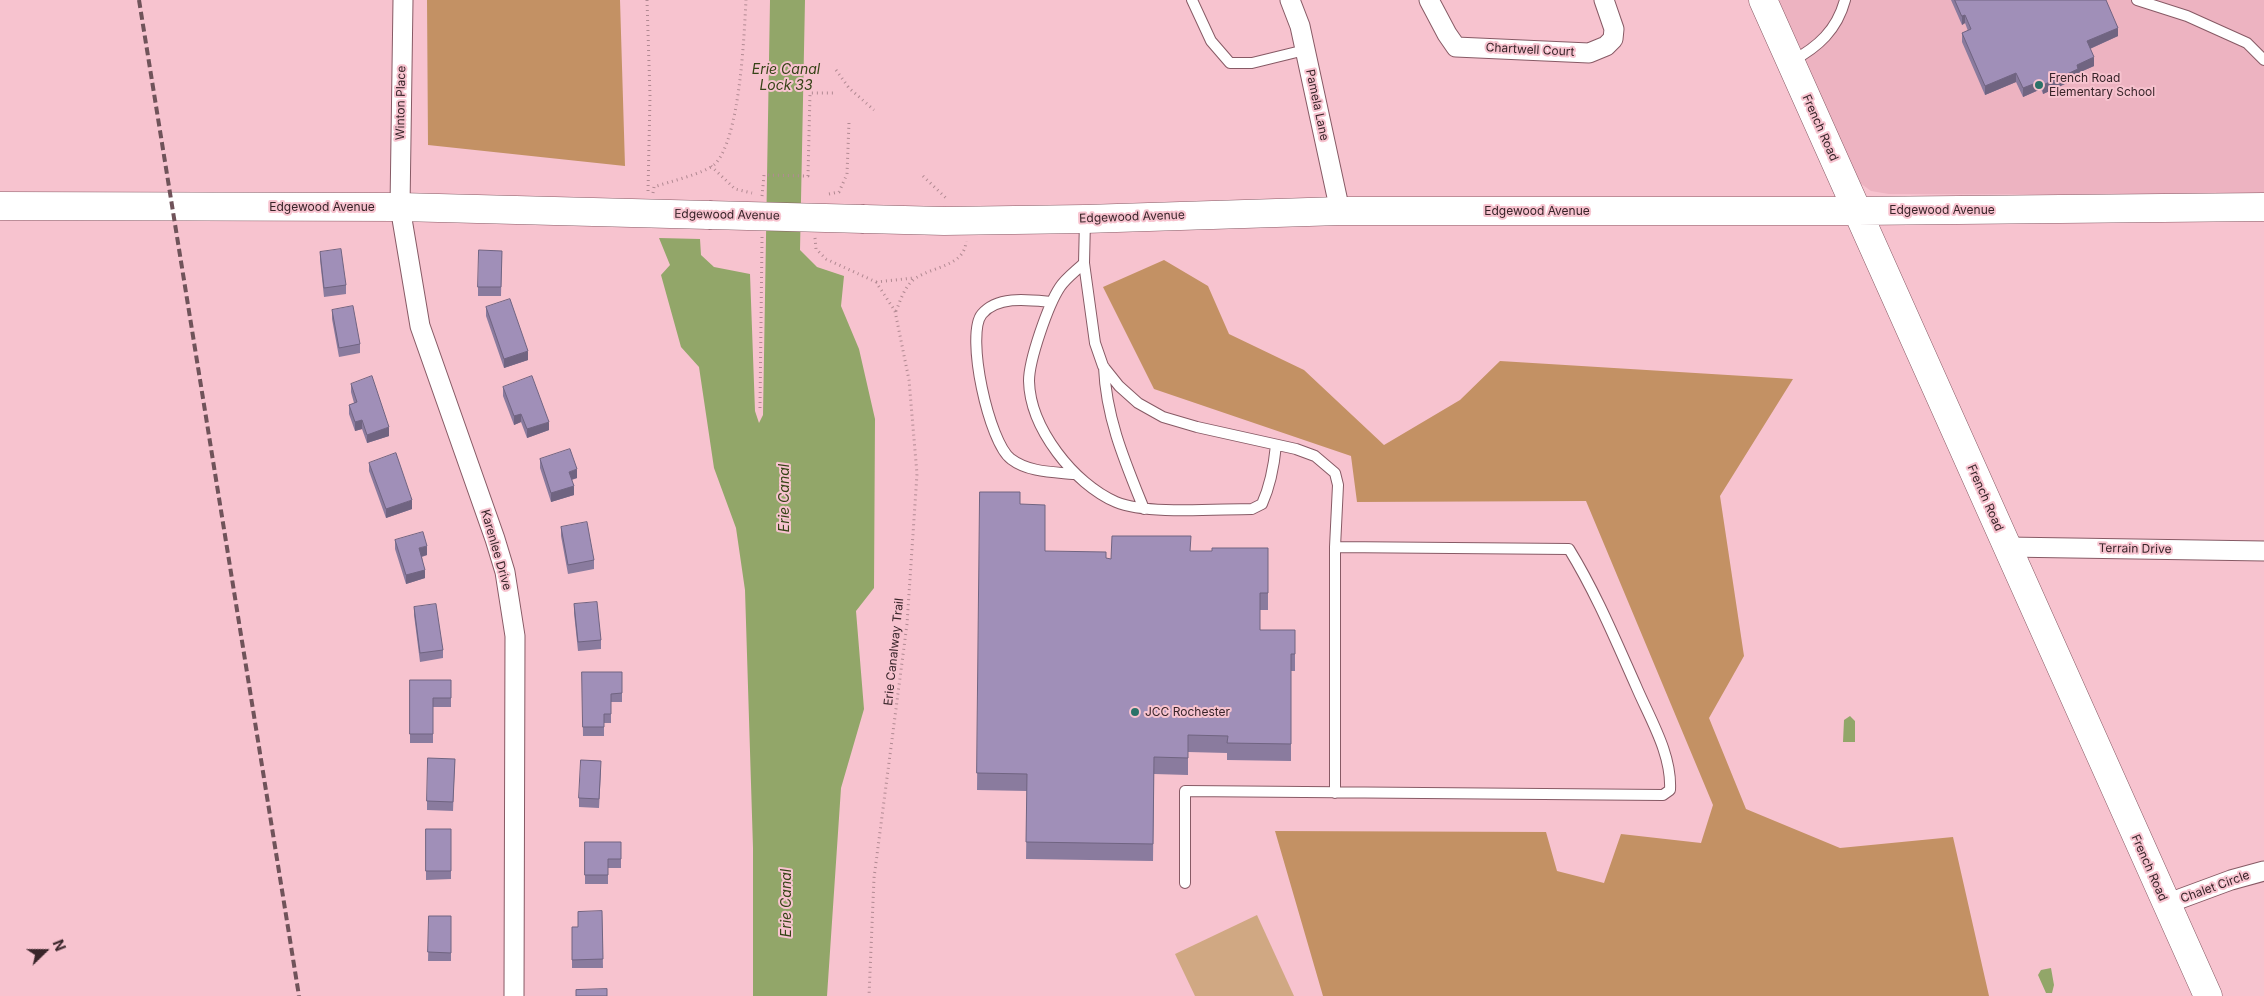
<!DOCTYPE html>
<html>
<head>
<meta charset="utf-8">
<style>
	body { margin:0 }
	#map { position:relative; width:2264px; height:996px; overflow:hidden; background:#f7c3cf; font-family:Inter,sans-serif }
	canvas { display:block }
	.north { position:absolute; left:20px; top:926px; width:50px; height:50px; -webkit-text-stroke:4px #f7c3cf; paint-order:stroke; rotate:68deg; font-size:14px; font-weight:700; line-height:20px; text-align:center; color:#382429 }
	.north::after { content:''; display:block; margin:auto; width:18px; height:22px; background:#382429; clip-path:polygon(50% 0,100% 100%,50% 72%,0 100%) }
</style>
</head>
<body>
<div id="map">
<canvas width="2264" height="996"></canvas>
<div class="north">N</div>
</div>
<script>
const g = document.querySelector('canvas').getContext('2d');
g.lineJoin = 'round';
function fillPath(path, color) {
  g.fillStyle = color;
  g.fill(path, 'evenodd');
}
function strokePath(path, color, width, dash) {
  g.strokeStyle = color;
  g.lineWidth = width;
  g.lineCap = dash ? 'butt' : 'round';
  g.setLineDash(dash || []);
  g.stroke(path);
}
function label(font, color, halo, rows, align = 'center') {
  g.font = font + ' Inter,sans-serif';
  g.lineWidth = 4;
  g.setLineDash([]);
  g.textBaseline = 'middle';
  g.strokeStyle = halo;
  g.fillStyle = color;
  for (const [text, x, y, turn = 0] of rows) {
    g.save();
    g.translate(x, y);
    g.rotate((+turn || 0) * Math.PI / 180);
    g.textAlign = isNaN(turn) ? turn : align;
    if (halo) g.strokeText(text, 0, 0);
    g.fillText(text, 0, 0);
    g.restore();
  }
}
fillPath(new Path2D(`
	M1776,0h488v195l-375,-1 -18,-3 -11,-8 -9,-13z`), '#edb3c1');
fillPath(new Path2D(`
	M1257,915l37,81h-99l-20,-42z`), '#d0a883');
fillPath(new Path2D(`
	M427,0h193l5,166 -197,-21z
	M1164,260l44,26 21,48 75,36 80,75 76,-45 40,-39 293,18 -73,117 24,160 -35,62 37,91 94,39 113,-11 36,159h-666l-48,-165 271,1 11,39 47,12 17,-49 80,9 12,-38 -127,-304 -229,1 -6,-46 -197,-67 -51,-102z`), '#c39164');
fillPath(new Path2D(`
	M770,0h35l-5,250 17,17 27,9 -3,30 18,43 16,70 -1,169 -18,23 8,98 -23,79 -14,208h-74v-148l-8,-258 -9,-62 -22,-60 -15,-101 -18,-20 -20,-72 9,-10 -11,-27 41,1 1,16 13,12 36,7 5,137 4,12 4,-8z
	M1850,716l5,5v21h-12l1,-22z
	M2051,968l3,17 -2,8h-6l-8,-18 3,-5z`), '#92a669');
const lane = new Path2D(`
	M1192,0l19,41 19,22h22l53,-13
	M2137,0l50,16 60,27 17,17
	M1792,61c26,-14 45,-31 53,-61
	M1085,220l-1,43 11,80 8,23 16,20 19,17 25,14 34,10 99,22 19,7 20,17 3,12 -3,62v246
	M1084,263c-8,8 -18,15 -24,24 -12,18 -31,73 -31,94 1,47 45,103 87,121 31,13 100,7 136,7l10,-5c9,-20 12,-38 14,-59
	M1051,302c-21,-2 -53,-7 -69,12 -17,20 7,129 29,145 17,13 41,13 62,15
	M1104,367c2,51 21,95 40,142
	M1185,883v-92l478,4 7,-5c2,-36 -20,-71 -34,-104 -21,-47 -40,-93 -67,-137l-234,-2`);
const street = new Path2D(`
	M403,0l-3,207 20,119 75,213 10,33 10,64 -1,360
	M1290,0l10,26 40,185
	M1429,0l18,34 9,13 133,6 17,-7 7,-7 1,-10 -10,-29
	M2007,547l257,4
	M2166,904l65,-24 33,-9`);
const secondary = new Path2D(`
	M1763,0l445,996
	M0,206l400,1 309,8
	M864,219l80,2 141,-2 255,-8h517l407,-4`);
strokePath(lane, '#875a65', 12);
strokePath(street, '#875a65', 21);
strokePath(secondary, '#875a65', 29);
strokePath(new Path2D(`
	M647,0l3,96 -2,96
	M836,70l13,18 25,22
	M711,166l24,23 17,4
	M923,176l24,23
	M653,193l1,-6c14,-5 52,-14 61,-23 25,-26 29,-127 31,-164
	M829,194l10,-2 8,-18 2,-52
	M762,196l2,-21 44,1 2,-83h23
	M815,238l1,11 10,10 50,23 19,29 14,69 8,94 -10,150 -33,254 -5,118
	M876,282l38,-4
	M896,311c5,-12 9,-26 20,-33 18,-12 49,-12 50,-37
	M760,408l2,-171`), '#b18992', 3, [1, 4]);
strokePath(lane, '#fff', 10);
strokePath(street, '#fff', 19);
strokePath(secondary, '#fff', 28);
strokePath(new Path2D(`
	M139,0l160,996`), '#70535a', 4, [8, 4]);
const secondaryBridge = new Path2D(`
	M709,215l155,4`);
strokePath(secondaryBridge, '#875a65', 29, []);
strokePath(secondaryBridge, '#fff', 28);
fillPath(new Path2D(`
	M1951,0h155l12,36 -28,13 4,17 -16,7v5l-35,16 -2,-5 -18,8 -7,-15 -31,13 -23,-53v-9l6,-2 -3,-8 -3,2z
	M502,251l-1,45h-23v-9z
	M320,252l26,33v9l-22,3 -4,-37z
	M486,307l42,53 -24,8 -18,-52z
	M332,310l28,34v9l-21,4 -7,-38z
	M351,384l38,52 -22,7 -5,-14 -7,2 -6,-17v-9l5,-2 -3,-11z
	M503,387l46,43 -22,8 -6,-16 -7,3 -11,-29z
	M540,459l37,19 -5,2 2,15 -23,7 -11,-34z
	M369,463l43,46 -26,9 -17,-47z
	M980,492l40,12 25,47 66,8 80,-8h21l56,-3v62h-8v20h35v41h-4v90l-64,-1v-7l-39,-1v23l-34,-1 -1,87 -127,-2 1,-68 -50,-1z
	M561,527l33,33v9l-26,5 -7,-38z
	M395,540l32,15 -5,2 3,21 -19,6 -11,-35z
	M574,604l27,36v9l-23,2 -4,-38z
	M414,607l29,43v8l-23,4 -6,-47z
	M582,672h40v30h-11v21h-7v13h-21z
	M410,680h41v27h-18v36h-23z
	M455,759l-2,52 -26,-1v-9z
	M601,770l-2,38 -20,-1v-9z
	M426,829h25v50l-25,1z
	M585,842h36v26h-13v16h-23z
	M602,911l1,57h-31v-41h6z
	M429,916h22v45h-23z`), '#8a7b9e');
fillPath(new Path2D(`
	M1965,15v8l-3,2v-9z
	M2118,28v8l-31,14v-9z
	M2094,57v9l-16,7v5l-35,16v-9l34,-20z
	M2016,73v9l-31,13v-9z
	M2041,81v8l-18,8v-9z
	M528,351v9l-24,8v-9z
	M521,414v8l-7,3v-9z
	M362,420v9l-7,2v-9z
	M549,422v8l-22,8v-9z
	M389,427v9l-22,7v-8z
	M577,469v9l-8,2v-8z
	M574,486v9l-23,7v-9z
	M412,500v9l-26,9v-9z
	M427,546v9l-8,2v-9z
	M425,570v8l-19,6v-9z`), '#706481');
const building = new Path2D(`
	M1955,0h151l12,28 -31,13 7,16 -17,8 1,4 -35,16 -2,-4 -18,7 -7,-15 -31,13 -23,-53 9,-4 -6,-14 -3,1z
	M341,249l5,36 -22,3 -4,-36z
	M479,250l23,1 -1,36h-23z
	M510,299l18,52 -24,8 -18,-52z
	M353,306l7,38 -21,4 -7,-38z
	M372,376l17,51 -22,8 -5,-15 -7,2 -6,-17 8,-3 -6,-18z
	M532,376l17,46 -22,7 -6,-15 -7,2 -11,-29z
	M570,449l7,20 -8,3 5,14 -23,7 -11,-34z
	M396,453l16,47 -26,9 -17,-46z
	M980,492h40v12l25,1v46l61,1v6l5,1 1,-23h79l-1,15h22v-3h56v45h-8v37h35v24h-4v90l-64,-1 1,-7 -40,-1v23l-34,-1 -1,87 -127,-2 1,-68 -50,-1z
	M587,522l7,38 -26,5 -7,-38z
	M423,532l4,14 -8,2 6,22 -19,5 -11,-35z
	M597,602l4,38 -23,2 -4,-38z
	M436,604l7,46 -23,3 -6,-46z
	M582,672h40v21l-11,1v20h-7v13h-21z
	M410,680h41v18h-18v36h-23z
	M428,758l27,1 -2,43 -26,-1z
	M581,760l20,1 -2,38 -20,-1z
	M426,829h25v42h-25z
	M585,842h36v17h-13v16h-23z
	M602,911l1,48 -31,1v-33h6v-15z
	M429,916h22v37l-23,-1z
	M607,989v7h-31v-6z`);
fillPath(building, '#a08fb8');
strokePath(building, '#706481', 1);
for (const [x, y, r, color] of [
	[2039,85,5,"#2b7268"],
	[1135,712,5,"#2b7268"]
]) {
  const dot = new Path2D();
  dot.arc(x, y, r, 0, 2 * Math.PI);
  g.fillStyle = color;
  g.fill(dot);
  strokePath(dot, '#f7c3cf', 2);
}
label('12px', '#382429', '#f7c3cf', [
	["Chartwell Court",1530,50,3],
	["Winton Place",401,103,-89],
	["Pamela Lane",1317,105,78],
	["French Road",1820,128,66],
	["Edgewood Avenue",322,207],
	["Edgewood Avenue",1942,210],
	["Edgewood Avenue",1537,211],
	["Edgewood Avenue",727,215,1],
	["Edgewood Avenue",1132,217,-2],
	["French Road",1985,498,66],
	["Terrain Drive",2135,549,1],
	["Karenlee Drive",496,550,74],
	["Erie Canalway Trail",894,652,-84],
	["French Road",2149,868,66],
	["Chalet Circle",2215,887,-20]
]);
label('12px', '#382429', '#f7c3cf', [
	["French Road",2049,78],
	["Elementary School",2049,92],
	["JCC Rochester",1145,712]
], 'left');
label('italic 14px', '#364316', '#f7c3cf', [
	["Erie Canal",786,70],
	["Lock 33",786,86],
	["Erie Canal",785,498,-90],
	["Erie Canal",787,903,-90]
]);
</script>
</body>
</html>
